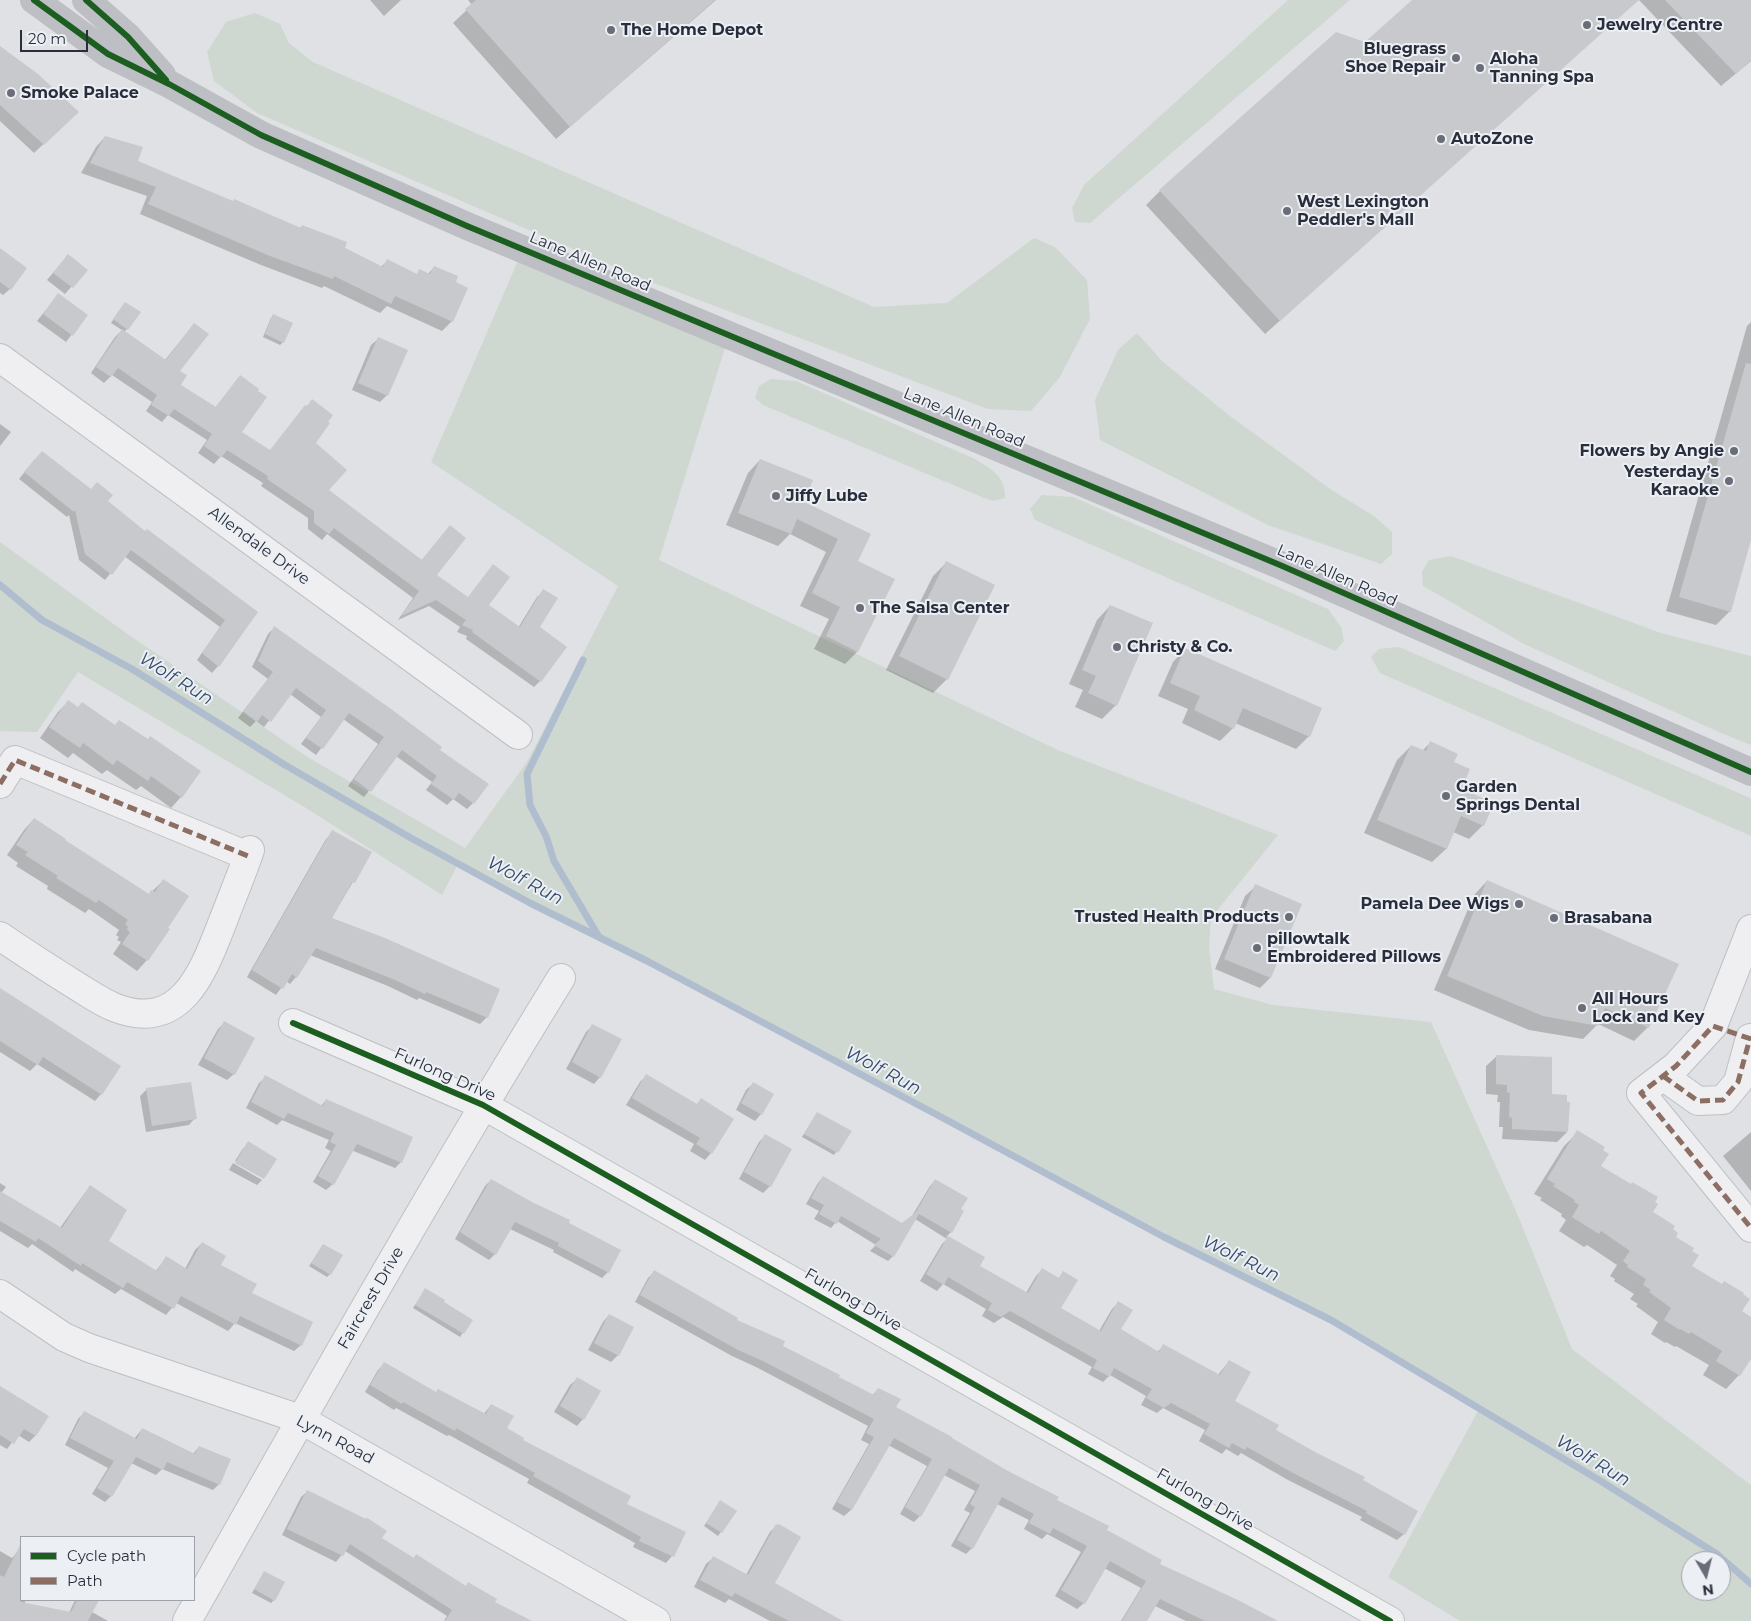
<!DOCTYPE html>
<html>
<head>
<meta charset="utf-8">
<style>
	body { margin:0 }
	#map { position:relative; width:1751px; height:1621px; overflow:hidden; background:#dfe1e4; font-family:Montserrat,sans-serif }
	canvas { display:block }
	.legend { position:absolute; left:20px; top:1536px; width:175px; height:65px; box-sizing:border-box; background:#eceff4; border:1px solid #9ea2aa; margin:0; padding:6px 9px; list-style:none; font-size:15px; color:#282e3c }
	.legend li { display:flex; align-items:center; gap:10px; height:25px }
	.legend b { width:25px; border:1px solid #9ea2aa }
	.north { position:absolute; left:1681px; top:1551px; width:50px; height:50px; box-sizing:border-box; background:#eceff4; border:1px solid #9ea2aa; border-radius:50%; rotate:172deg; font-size:14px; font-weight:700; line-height:20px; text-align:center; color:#282e3c }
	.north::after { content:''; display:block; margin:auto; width:18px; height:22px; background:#686d77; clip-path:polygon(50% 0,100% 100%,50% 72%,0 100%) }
	.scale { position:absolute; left:20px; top:30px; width:68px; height:22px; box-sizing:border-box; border:2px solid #282e3c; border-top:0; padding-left:6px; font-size:15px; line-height:18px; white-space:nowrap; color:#282e3c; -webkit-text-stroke:4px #eceff4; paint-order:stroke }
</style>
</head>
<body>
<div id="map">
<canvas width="1751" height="1621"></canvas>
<ul class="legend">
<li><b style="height:6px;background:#1b5e20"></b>Cycle path</li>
<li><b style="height:6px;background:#8d6e63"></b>Path</li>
</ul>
<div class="north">N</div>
<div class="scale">20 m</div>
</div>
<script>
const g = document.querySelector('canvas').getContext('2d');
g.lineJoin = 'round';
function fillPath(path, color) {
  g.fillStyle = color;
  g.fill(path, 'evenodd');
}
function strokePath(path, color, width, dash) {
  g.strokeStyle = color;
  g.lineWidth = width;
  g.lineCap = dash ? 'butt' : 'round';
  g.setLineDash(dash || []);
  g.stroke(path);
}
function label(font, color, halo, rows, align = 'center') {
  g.font = font + ' Montserrat,sans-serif';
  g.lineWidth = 4;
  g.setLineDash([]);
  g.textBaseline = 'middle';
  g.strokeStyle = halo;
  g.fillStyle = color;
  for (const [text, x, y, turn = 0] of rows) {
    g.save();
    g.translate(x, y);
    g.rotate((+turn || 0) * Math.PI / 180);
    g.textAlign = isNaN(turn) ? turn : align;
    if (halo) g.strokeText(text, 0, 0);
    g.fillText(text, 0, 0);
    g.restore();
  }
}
fillPath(new Path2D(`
	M1288,0h62l-260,223 -15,-1 -3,-14 12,-23z
	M255,13l25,11 9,19 24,19 561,245 73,-4 87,-65 21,9 32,33 3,39 -30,58 -29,34 -43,-2 -350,-132 -381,-164 -43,-32 -7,-29 19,-30z
	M523,249l206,86 -70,225 401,191 218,84 -67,83 -2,28 5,43 59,16 158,17 85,189 56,138 179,136v136h-291l-72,-44 91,-168 -148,-89 -873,-456 -16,31 -136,-87 -228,-136 -41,60 -37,-1v-189l126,91 183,125 156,90 62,-86 91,-176 -187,-124zM1691,1561h30v30h-30z
	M1137,333l26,29 67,54 103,75 41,25 18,16v22l-11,10 -113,-39 -168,-85 -5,-40 23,-50z
	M771,379l25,2 179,78c17,11 30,16 30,39l-12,3 -9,-3 -221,-93 -8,-7 4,-12z
	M1042,495l31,2 255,112 13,18 3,14 -9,10 -300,-131 -5,-11z
	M1451,556l210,77 90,23v89l-30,-12 -197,-89 -101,-58 -1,-14 7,-12z
	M1399,647l351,151 1,1v37l-371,-163 -9,-16 8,-8z`), '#cfd8d0');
fillPath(new Path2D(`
	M370,0h31l-17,16z
	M468,0h248l-160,139 -103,-116 19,-18z
	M1414,0h224l-373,334 -119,-129 14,-14 205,-147z
	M1639,0h112v61l-30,25z
	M0,48l77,64 -43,41 -34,-32z
	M105,137l32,25 95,41 68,25 2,-2 79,41 6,-6 29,14 4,-4 8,3 6,-7 20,16 -2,38 -10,10 -55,-25 -7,7 -56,-27 -2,2 -61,-23 -121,-51 7,-18 -66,-23 15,-26z
	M0,250l10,39 -7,6 -3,-2z
	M68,255l18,15 -21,24 -18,-14z
	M58,295l28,21 -20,26 -29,-21z
	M122,307l5,22 -3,3 41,28 29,-36 -15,47v14l36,23 25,-32v56l30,19 44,-8 13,47 94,71 23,-28 -9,42 33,23 25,-32 -6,39 31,23 19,-31 7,-6 -6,37 2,53 -6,6 -68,-48 1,-3 -10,-4 3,-5 -31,-21 -31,14 15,-22 -86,-64 -5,6 -14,-11v-11l-47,-32 2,-3 -42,-27 -7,8 -16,-11 9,-13 -39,-25 -6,7 -16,-11 6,-9 -40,-27 -8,8 -13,-10 24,-36 7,-7 -11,-7z
	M274,315l9,27 -3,3 -17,-8 8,-19z
	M1751,322v213l-21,76 -14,14 -50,-14 81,-285z
	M378,339l9,56 -7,7 -28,-12 19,-45z
	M0,424l11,8 -11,14z
	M35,459l55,31 55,43 112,79 -39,54 -6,7 -15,-13 23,-33 -96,-71 -19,24 -26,-20 -10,-45 -2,2 -48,-38z
	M760,460l43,42 67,32 -14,28 1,90 -12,12 -31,-15 15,-30 -29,-13 26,-54 -36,-18 -12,12 -52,-21 22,-52z
	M947,562v117l-14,14 -47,-23 47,-94z
	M1110,606l6,99 -14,14 -27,-12 8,-17 -14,-6 28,-64z
	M274,628l165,122 34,53 -6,6 -14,-10 -6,6 -21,-15 6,-8 -36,-26 -32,41 -16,-11 30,-42 -35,-25 -27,36 -15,-11 20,-27 -31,-23 -26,33 -8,-6 -6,6 -12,-9 30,-39 -16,-12 16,-33z
	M1185,649l124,87 -13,13 -61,-26 -2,5 -13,13 -38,-18 6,-14 -30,-13 15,-34z
	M68,702l10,7 37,17 84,45 -18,26 -10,11 -30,-22 -5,4 -29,-20 -5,4 -29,-21 -5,5 -28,-20 18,-26z
	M1430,743l23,20 7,27 23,35 -14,14 -16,-7 -7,17 -14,13 -68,-29 33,-73 14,-14 11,5z
	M34,819l29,21 85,55 15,-14 -16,79 -10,11 -24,-17 8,-12 -4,-2 2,-3 -3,-2 3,-5 -30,-21 -4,4 -38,-24 1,-3 -32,-20 2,-3 -11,-8 17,-25z
	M333,832l37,21 -39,66 156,98 -7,7 -61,-26 -2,2 -29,-14 -78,-31 -14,22 -6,7 -4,-3 -10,14 -29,-18 79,-138z
	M1487,881l161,146 -14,14 -36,-17 -15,15 -54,-9 -95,-40 40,-95z
	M1256,886l44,18 -30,74 -10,10 -45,-19 30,-73z
	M0,990l101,104 -6,7 -58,-37 -7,7 -30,-19z
	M225,1022l9,52 -7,6 -29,-15 20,-36z
	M593,1025l7,52 -6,7 -28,-15 20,-37z
	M1497,1056l54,39 16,37 -10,10 -55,-3 1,-12h-4l1,-25h-3l1,-7 -12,-1v-28z
	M646,1076l50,29 5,-5 10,53 -6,7 -15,-9 4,-7 -68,-39 14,-23z
	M266,1077l55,29 5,-6 75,62 -6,6 -44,-18 -18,34 -7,6 -13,-8 18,-31 -6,-3 4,-8 -47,-20 -5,5 -31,-17 13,-25z
	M753,1084l8,30 -6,7 -19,-11 10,-20z
	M147,1089l48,29 -6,7 -43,7 -6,-36z
	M815,1116l35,16 -16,23 -32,-18z
	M1578,1132l21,35 72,63 19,36 50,46 11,6v39l-12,18 -13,14 -23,-14 6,-10 -33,-19 -1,1 -9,-5 -1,1 -14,-9 7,-12 -22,-16 2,-2 -8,-5 4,-5 -20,-13 1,-2 -5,-3 7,-11 -30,-20 -3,2 -25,-16 7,-11 -5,-4 1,-2 -22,-14 2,-2 -8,-4 30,-48z
	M1751,1132v59l-28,-35z
	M765,1136l5,50 -7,7 -24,-14 20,-37z
	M248,1143l15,34 -28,-16 7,-11z
	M233,1163l29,17 -5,5 -28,-15z
	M823,1177l79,47 10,-8 18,-30 5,-5 24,29 -8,22 -5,5 37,21 -5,9 48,26 10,-17 6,-6 16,9 5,-6 -4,36 40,22 13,-22 6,-6 2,27 37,22 7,-6 54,29 11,-14 5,41 40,28 87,51 43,53 -7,6 -37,-20 2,-3 -74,-37 -47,-27 -3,3 -12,-7 -4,5 -23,-13 6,-11 -42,-22 -6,5 -16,-8 5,-9 -36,-21 -7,7 -15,-8 4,-7 -89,-50 -9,6 -12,-7 4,-7 -43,-25 -6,7 -17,-10 22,-37 5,-5 -32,-20 -22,37 -5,5 -18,-10 6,-6 -39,-24 -6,7 -17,-9 5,-8 -13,-7 12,-21z
	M491,1180l76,44 41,48 -6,6 -49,-26 1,-2 -44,-21 -15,25 -6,6 -34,-21 30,-53z
	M0,1183l6,4 -5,6 59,35 24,-34 6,-7 17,54 48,31 11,-14 19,11 10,-19 7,-7 17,23 32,28 50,51 -7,6 -59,-28 -7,8 -52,-28 -10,12 -45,-26 -6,5 -40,-25 -2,3 -41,-28 -4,4 -28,-17z
	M323,1245l7,29 -3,3 -18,-11z
	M654,1272l81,49 137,75 6,-7 17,19 161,92 102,65 115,56h-87l-31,-15 -10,15h-24l20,-33 -37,-20 -20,35 -7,6 -22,-13 26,-44 -34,-18 -5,5 -18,-10 5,-9 -32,-16 -25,44 -6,6 -15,-8 19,-33 -6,-3 11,-19 -31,-16 -24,41 -6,6 -14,-8 27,-48 -39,-21 -37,65 -7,6 -12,-7 37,-65 -8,-4 7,-14 -112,-59 -24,-11 -97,-54 13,-24z
	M425,1290l17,13 29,17 -11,17 -47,-29z
	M609,1315l24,13 -15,27 -7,7 -23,-12 15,-28z
	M385,1363l51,30 47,22 8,-10 14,24 16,11 104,64 59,29 -12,23 -6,7 -33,-16 2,-4 -108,-60 2,-4 -80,-44 -2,1 -51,-28 -2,2 -29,-18 13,-22z
	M577,1379l6,40 -6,7 -23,-14 16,-27z
	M0,1387l47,30 -12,19 -6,6 -11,-7 -11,14 -7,-4z
	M84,1413l50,26 8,-10 51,25 6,-7 20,37 -6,6 -51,-21 -6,6 -25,-12 -20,33 -6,6 -13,-8 16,-26 -43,-23 13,-26z
	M308,1491l105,68 116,62h-85l3,-5 -102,-65 -9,11 -54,-27 19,-38z
	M718,1505l17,6 -17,25 -14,-10z
	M776,1526l-3,57 67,38h-70l-41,-22 -4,4 -31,-16 12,-23 7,-6 33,17 24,-43z
	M19,1550l2,1v49h5l-2,4 45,9 6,-13h23l-6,12 16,9h-108v-70l12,7z
	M264,1572l10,28 -3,3 -19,-10z`), '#0003');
strokePath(new Path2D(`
	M0,585l42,35 90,49 153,96 126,73 119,65 117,58 296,157 221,119 167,83 268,160 118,74 34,30
	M583,660l-56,114 3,31 16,31 8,25 45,76`), '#afbdce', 7);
fillPath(new Path2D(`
	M476,0h239l-145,127 -105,-118z
	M1412,0h227l-359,321 -121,-131 177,-158 29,10z
	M1665,0h86v60l-15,14z
	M0,46l38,28 41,38 -35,33 -44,-40z
	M105,136l38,11 -5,14 95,40 1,-2 67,29 1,-3 45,17 -2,6 38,19 4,-8 30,15 2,-5 11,5 4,-8 24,10 -2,6 12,6 -15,34 -58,-26 -4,8 -57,-28 -1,3 -63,-23 -122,-52 8,-17 -66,-24z
	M0,248l27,20 -16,22 -11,-8z
	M68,254l20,16 -15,18 -20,-15z
	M58,293l30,22 -15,21 -30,-22z
	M125,302l16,10 -13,18 -15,-11z
	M273,314l20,9 -9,20 -19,-9z
	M194,323l15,11 -29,37 7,4 -6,10 35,22 24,-32 19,14 -1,2 9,6 -25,35 28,18 35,-45 2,1 5,-7 21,16 -5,7 2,1 -14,20 31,27 -18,20 93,70 28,-35 16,13 -29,37 31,22 25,-33 17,13 -21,28 31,22 23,-38 15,9 -18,29 27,20 -26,35 -69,-50 1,-2 -11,-5 4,-5 -30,-20 -35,16 18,-25 -85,-63 -5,6 -15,-11v-12l-47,-32 1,-3 -41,-26 -6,8 -17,-12 8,-12 -38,-25 -5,7 -18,-11 6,-10 -39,-27 -7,9 -15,-10 26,-38 44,31z
	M378,337l30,13 -20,46 -30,-13z
	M1746,363l5,1v176l-20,72 -52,-15z
	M42,451l49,38 6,-7 16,13 -5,6 37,30 2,-2 111,83 -39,55 -17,-14 23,-33 -94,-70 -19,25 -27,-21 -10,-44 -1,2 -50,-40z
	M760,459l53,21 -9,22 67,32 -13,27 37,18 -37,73 -32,-16 14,-29 -28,-14 26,-54 -41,-20 -6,15 -53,-21z
	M946,561l49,24 -47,95 -49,-24z
	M1110,605l43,18 -36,83 -29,-13 8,-17 -14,-6z
	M274,626l117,83 51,38 -2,3 49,34 -15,20 -15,-11 -5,7 -23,-16 6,-8 -35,-26 -31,42 -17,-13 30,-42 -35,-24 -26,36 -17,-11 20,-28 -30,-22 -25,34 -9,-7 -5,7 -14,-11 30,-39 -15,-11z
	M1185,648l137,60 -12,29 -67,-29 -9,21 -40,-19 6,-14 -30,-13z
	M68,700l10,7 4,-5 33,23 4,-5 29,19 2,-3 51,35 -19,27 -31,-22 -3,5 -31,-21 -4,5 -30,-22 -3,5 -31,-21z
	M1430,741l28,13 -4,8 16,7 -8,20 32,14 -10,23 -23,-10 -14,33 -70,-29 34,-75 15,6z
	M34,818l32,21 -1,1 84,54 2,-4 4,2 8,-13 26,17 -21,32 2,1 -22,32 -26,-17 8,-12 -3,-2 1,-3 -3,-3 3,-4 -29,-20 -3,3 -40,-25 2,-2 -33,-21 3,-3 -12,-7z
	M332,830l40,22 -17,31 -3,-1 -20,36 53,20 115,51 -12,29 -62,-26 -1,2 -30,-14 -79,-32 -19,30 -5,-4 -9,15 -31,-19z
	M1487,880l192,84 -30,64 -44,-20 -7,18 -55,-10 -96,-40z
	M1255,884l47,20 -31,74 -47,-19z
	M0,988l121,78 -19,29 -59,-38 -5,8 -38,-24z
	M224,1021l31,17 -20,37 -31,-17z
	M592,1024l30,15 -21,39 -29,-16z
	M1496,1055l56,2v37l15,1v7h3l-2,30 -56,-3v-11l-3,-1 1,-24 -3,-1v-7l-11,-1z
	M646,1074l51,30 4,-6 33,21 -22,35 -16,-10 4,-6 -68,-40z
	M265,1075l58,31 3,-7 87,38 -11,26 -45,-19 -23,41 -16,-9 18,-31 -6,-3 4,-9 -46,-20 -4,6 -33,-17z
	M191,1082l6,37 -45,7 -6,-38z
	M753,1082l21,12 -12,21 -21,-12z
	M817,1112l35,19 -14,22 -34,-19z
	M1577,1130l28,17 -2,3 6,4 -8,12 30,18 1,-2 26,15 -3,5 3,2 -5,8 22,14 -2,3 5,4 -2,4 18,11 -2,3 7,4 -7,11 30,18 2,-3 20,12 -1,1 7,5 -8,12 9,6v42l-11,17 -24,-15 6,-10 -31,-19 -2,2 -9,-5v1l-16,-10 7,-12 -22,-16 2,-2 -8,-5 3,-6 -19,-12 1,-2 -5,-4 7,-10 -29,-20 -2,3 -27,-17 7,-12 -5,-3 1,-2 -22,-14 2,-2 -8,-5z
	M765,1134l27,15 -21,38 -27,-15z
	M248,1141l29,18 -13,20 -29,-16z
	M823,1176l79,47 14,-11 19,-33 33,19 -7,11 3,2 -12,22 -33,-19 -25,43 -20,-12 7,-6 -40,-23 -4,8 -18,-10 5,-9 -13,-7z
	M491,1179l41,23 38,18 -1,3 52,27 -12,23 -51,-27 1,-3 -44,-21 -19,33 -36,-23z
	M90,1185l37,25 -18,31 48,30 9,-15 21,13 15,-27 24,14 -5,9 36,19 -5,9 61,29 -11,24 -62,-30 -4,9 -55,-29 -7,13 -47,-27 -4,6 -41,-25 -1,3 -43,-28 -2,4 -36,-21v-30l62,37z
	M948,1236l37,21 -5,9 48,27 14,-25 17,10 4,-7 15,9 -17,28 40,23 17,-30 15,9 -12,19 38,23 4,-8 57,31 9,-15 22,12 -16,29 44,24 -3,5 41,23 48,24 -2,3 55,31 -13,24 -39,-22 1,-2 -72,-37 -48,-27 -2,3 -13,-7 -3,5 -25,-14 6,-10 -39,-21 -7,5 -18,-10 6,-9 -38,-21 -4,9 -17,-9 4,-8 -87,-49 -9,6 -13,-7 4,-7 -44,-26 -4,8 -18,-11z
	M323,1244l20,11 -12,20 -20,-12z
	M654,1270l84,48 -1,2 48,21 -2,5 57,29 -1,2 35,18 4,-7 23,11 -5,8 56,30v1l56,33 51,26 -2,3 52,26 -2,4 55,30 -2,4 78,36 40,21h-73l-45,-22 -13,22h-25l24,-40 -36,-20 -25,43 -24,-14 26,-44 -34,-18 -3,6 -21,-11 5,-9 -32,-17 -29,52 -16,-9 18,-33 -5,-3 10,-19 -31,-17 -28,49 -16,-10 27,-48 -38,-21 -42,72 -15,-8 37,-65 -8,-4 8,-14 -111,-58 -25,-11 -98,-55z
	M425,1288l20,12 -1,2 29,18 -9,14 -49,-29z
	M609,1314l25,13 -15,29 -25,-13z
	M384,1362l52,30 2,-3 48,25 5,-10 23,12 -7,12 17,10 -1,2 108,56 -4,8 59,28 -12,25 -35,-16 2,-4 -108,-61 2,-3 -79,-45 -1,3 -52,-29 -1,2 -32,-19z
	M577,1377l24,14 -17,29 -24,-14z
	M0,1386l49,30 -13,20 -12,-7 -10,15 -14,-9z
	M84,1411l53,28 5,-11 53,26 4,-8 32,13 -11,26 -53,-23 -4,8 -27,-13 -24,40 -15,-9 17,-27 -44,-23z
	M307,1490l59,29v-2l21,14 -5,7 32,20 2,-4 50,32 2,-4 29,17 -2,3 37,19h-87l7,-11 -102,-66 -7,12 -56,-27z
	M720,1500l17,11 -15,22 -16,-10z
	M776,1524l2,1 1,-1 22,13 -26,46 68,38h-54l-54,-28 -3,4 -32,-17 13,-24 35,19z
	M21,1543v59l50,10 6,-12h22l-11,21h-88v-46l4,2z
	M264,1571l21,11 -10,19 -21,-12z`), '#c8c9cc');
const street = new Path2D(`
	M0,358l518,377
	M0,784l15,-24 233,96
	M1751,929l-38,97 -37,40 -35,27 110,135
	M0,936c26,18 53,35 80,52 11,7 23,15 36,20 67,25 88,-39 107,-87 9,-24 19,-47 27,-71
	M293,1023l190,82 907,516
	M1663,1076l35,25 25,-1 15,-18 12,-44
	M0,1294l64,43 25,11 211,71 356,202
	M187,1621c122,-216 244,-432 374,-643`);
strokePath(street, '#bdbfc2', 30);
strokePath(street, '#efeff1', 28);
strokePath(new Path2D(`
	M34,0l74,54 61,30 92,51 206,91 813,339 471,207
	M86,0l42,37 34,38`), '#bdbfc4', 28);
strokePath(new Path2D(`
	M0,784l15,-24 233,96
	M1751,1039l-38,-13 -37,40 -35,27 110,135
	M1663,1076l35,25 25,-1 15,-18 12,-44`), '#8d6e63', 5, [10, 5]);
strokePath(new Path2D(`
	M34,0l74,54 61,30 92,51 206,91 813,339 471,207
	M86,0l42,37 38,43
	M293,1023l190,82 907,516`), '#1b5e20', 6);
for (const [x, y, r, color] of [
	[1587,25,5,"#686d77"],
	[611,30,5,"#686d77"],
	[1456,58,5,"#686d77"],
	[1480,68,5,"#686d77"],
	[11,93,5,"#686d77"],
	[1441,139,5,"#686d77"],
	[1287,211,5,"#686d77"],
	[1734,451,5,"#686d77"],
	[1729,481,5,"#686d77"],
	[776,496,5,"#686d77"],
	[860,608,5,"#686d77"],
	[1117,647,5,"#686d77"],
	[1446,796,5,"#686d77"],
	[1519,904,5,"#686d77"],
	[1289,917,5,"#686d77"],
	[1554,918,5,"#686d77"],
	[1257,948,5,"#686d77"],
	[1582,1008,5,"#686d77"]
]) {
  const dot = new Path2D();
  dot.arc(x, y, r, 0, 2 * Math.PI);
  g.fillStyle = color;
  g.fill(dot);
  strokePath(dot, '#eceff4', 2);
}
label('bold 16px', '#282e3c', '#eceff4', [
	["Jewelry Centre",1597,25],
	["The Home Depot",621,30],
	["Bluegrass",1446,49,"right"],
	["Shoe Repair",1446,67,"right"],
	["Aloha",1490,59],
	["Tanning Spa",1490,77],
	["Smoke Palace",21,93],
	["AutoZone",1451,139],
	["West Lexington",1297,202],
	["Peddler's Mall",1297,220],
	["Flowers by Angie",1724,451,"right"],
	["Yesterday’s",1719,472,"right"],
	["Karaoke",1719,490,"right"],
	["Jiffy Lube",786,496],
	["The Salsa Center",870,608],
	["Christy & Co.",1127,647],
	["Garden",1456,787],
	["Springs Dental",1456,805],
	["Pamela Dee Wigs",1509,904,"right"],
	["Trusted Health Products",1279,917,"right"],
	["Brasabana",1564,918],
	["pillowtalk",1267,939],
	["Embroidered Pillows",1267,957],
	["All Hours",1592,999],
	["Lock and Key",1592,1017]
], 'left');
label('16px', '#282e3c', '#eceff4', [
	["Lane Allen Road",590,262,23],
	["Lane Allen Road",964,418,23],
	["Allendale Drive",259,546,36],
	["Lane Allen Road",1337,576,24],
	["Furlong Drive",445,1075,24],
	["Faircrest Drive",371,1298,-60],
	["Furlong Drive",853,1300,30],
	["Lynn Road",335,1440,28],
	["Furlong Drive",1205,1500,30]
]);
label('italic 18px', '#344b6d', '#eceff4', [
	["Wolf Run",176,679,32],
	["Wolf Run",525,881,28],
	["Wolf Run",883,1071,28],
	["Wolf Run",1241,1259,26],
	["Wolf Run",1593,1461,31]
]);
</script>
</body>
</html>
